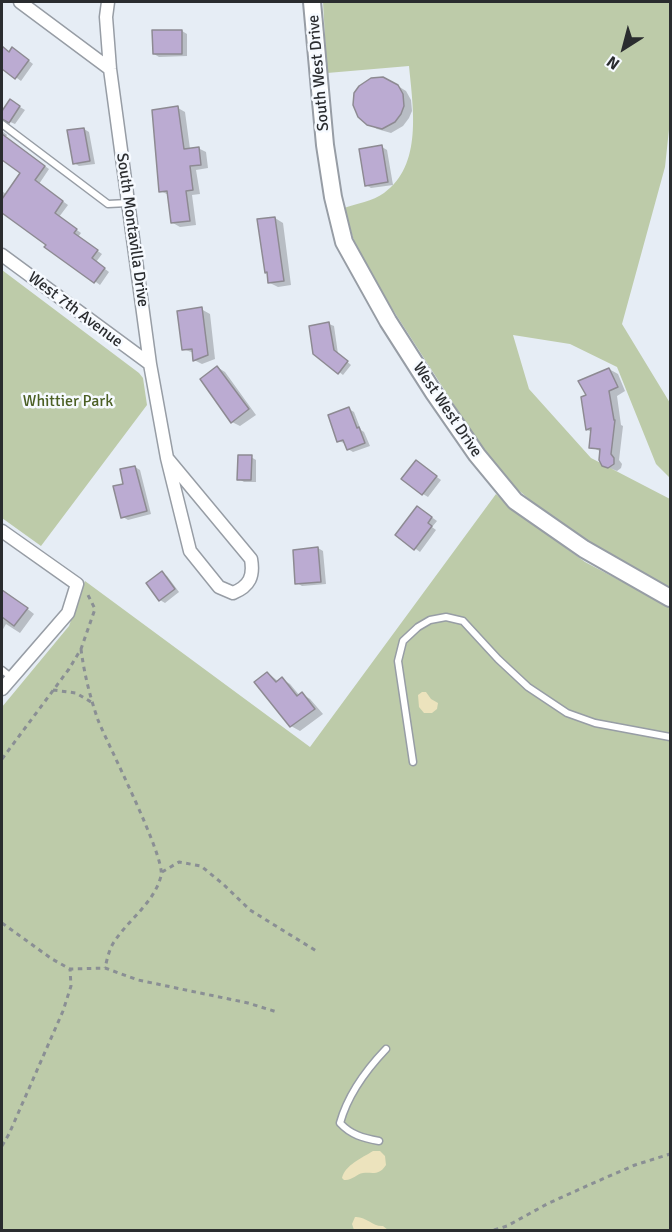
<!DOCTYPE html>
<html>
<head>
<meta charset="utf-8">
<style>
	body { margin:0 }
	#map { position:relative; width:672px; height:1232px; overflow:hidden; background:#e6edf5; font-family:Signika,sans-serif }
	canvas { display:block }
	.frame { position:absolute; inset:0; border:3px solid #2a2c2f; pointer-events:none }
	.north { position:absolute; left:594px; top:18px; width:60px; height:60px; -webkit-text-stroke:4px #f6faff; paint-order:stroke; rotate:216deg; font-size:16px; font-weight:700; line-height:24px; text-align:center; color:#2a2c2f }
	.north::after { content:''; display:block; margin:auto; width:21px; height:27px; background:#2a2c2f; clip-path:polygon(50% 0,100% 100%,50% 72%,0 100%) }
</style>
</head>
<body>
<div id="map">
<canvas width="672" height="1232"></canvas>
<div class="frame"></div>
<div class="north">N</div>
</div>
<script>
const g = document.querySelector('canvas').getContext('2d');
g.lineJoin = 'round';
function fillPath(path, color) {
  g.fillStyle = color;
  g.fill(path, 'evenodd');
}
function strokePath(path, color, width, dash) {
  g.strokeStyle = color;
  g.lineWidth = width;
  g.lineCap = dash ? 'butt' : 'round';
  g.setLineDash(dash || []);
  g.stroke(path);
}
function label(font, color, halo, rows, align = 'center') {
  g.font = font + ' Signika,sans-serif';
  g.lineWidth = 5;
  g.setLineDash([]);
  g.textBaseline = 'middle';
  g.strokeStyle = halo;
  g.fillStyle = color;
  for (const [text, x, y, turn = 0] of rows) {
    g.save();
    g.translate(x, y);
    g.rotate((+turn || 0) * Math.PI / 180);
    g.textAlign = isNaN(turn) ? turn : align;
    if (halo) g.strokeText(text, 0, 0);
    g.fillText(text, 0, 0);
    g.restore();
  }
}
fillPath(new Path2D(`
	M323,2h347v118l-5,47 -43,157 48,79v75l-14,-14 -39,-97 -47,-23 -57,-9 16,54 62,69 79,41v93l-110,-67 -62,-52 -116,-180 -28,-52 -10,-33c12,-4 29,-7 40,-15 39,-28 29,-85 25,-127l-82,7z
	M2,270l137,103 4,5 4,27 -106,141 -39,-28z
	M496,494l15,14 74,54 85,45v623h-668v-523l67,-81 16,-45 225,166z`), '#bdcba9');
fillPath(new Path2D(`
	M422,692h4l5,7 7,4 -1,6 -5,4h-8l-5,-6 -1,-12z
	M373,1151h7l5,5 1,9c-7,11 -13,7 -23,8 -7,1 -11,8 -19,7l-2,-2c3,-13 20,-20 31,-27z
	M355,1217c11,-1 18,10 28,9l5,4h-34l-2,-6z`), '#ece3bd');
fillPath(new Path2D(`
	M182,31l5,3v22l-28,1 -5,-3z
	M2,47l8,6 8,-1 15,12 -12,17 -19,-14z
	M390,81l16,10 5,9 1,11 -3,7 -6,8 -12,7 -14,-4 -9,-5z
	M10,101l15,9 -10,14 -7,-3 -6,3v7l5,4 -2,3 44,31 -10,15 29,21 -9,12 22,16 -3,4 24,17 -6,8 13,10 -9,13 -98,-73v-21l5,4 15,-22 -20,-14v-45z
	M178,108l7,4 5,37 8,-1 8,4 2,16 -12,2 4,24 -8,1 4,30 -16,2 -7,-4 -4,-28 -9,-4z
	M84,129l5,3 6,32 -16,2 -5,-3z
	M382,147l5,3 6,35 -22,3 -5,-3z
	M275,218l8,5 8,62 -13,2 -8,-4 -2,-10 -2,-1z
	M201,309l9,5 5,45 -13,5 -8,-4v-7l-11,-4z
	M329,324l5,2 4,28 13,11 -8,10 -28,-22z
	M217,367l8,5 31,43 -16,11 -8,-4z
	M609,369l9,5 7,17 -8,5 4,29 2,1 -4,34 3,4 -1,4 -4,3 -14,-6 -1,-13 -11,-5 1,-15 -5,-2 2,-34z
	M349,409l5,3 7,18 3,2 6,14 -17,6 -5,-3 -2,-5 -7,-3z
	M251,457l5,3v22h-12l-5,-3z
	M421,465l20,15 -13,17 -5,-3z
	M135,467l5,3 11,44 -23,6 -5,-3 2,-32z
	M422,510l15,11 -5,6 4,3 -16,22 -23,-17z
	M318,548l5,3 3,33 -24,2 -5,-3z
	M162,573l5,3 12,16 -14,11 -5,-3z
	M2,589l32,25 -14,19 -14,-9 -4,7z
	M268,673l11,9 3,-3 8,5 10,12 2,-2 8,5 13,15 -23,17 -9,-5 -35,-44z`), '#0003');
const building = new Path2D(`
	M152,30h30v24h-29z
	M2,46l7,6 3,-5 17,13 -14,19 -13,-10z
	M383,77l15,8 5,9 1,12 -3,8 -6,8 -13,7 -15,-4 -9,-8 -5,-12 1,-12 5,-7 12,-8z
	M10,99l10,7 -11,17 -7,-4v-8z
	M178,106l6,43 15,-2 2,18 -11,1 3,24 -7,1 4,30 -19,2 -4,-32 -8,1 -7,-82z
	M84,128l6,33 -17,3 -6,-34z
	M2,134l43,32 -10,14 28,21 -8,12 22,16 -3,4 24,17 -6,8 13,10 -11,15 -50,-36 2,-2 -44,-32v-14l18,-26 -18,-13z
	M382,145l6,37 -23,4 -6,-37z
	M275,217l9,64 -16,2 -1,-11 -2,1 -8,-54z
	M202,307l6,48 -15,6 -1,-12 -10,1 -5,-39z
	M329,322l5,28 14,11 -10,13 -25,-20 -4,-28z
	M217,366l32,43 -18,14 -31,-44z
	M609,368l9,19 -9,4 5,29h1l-4,34 3,4v6l-6,4 -6,-2 -3,-6 1,-11 -11,-1 2,-20 -5,2 -5,-33 5,-2 -8,-14z
	M349,407l8,21 2,-1 6,16 -18,7 -4,-10 -6,2 -9,-27z
	M238,455h14l-1,25h-14z
	M416,460l21,16 -15,19 -21,-16z
	M135,466l12,45 -26,7 -8,-32 10,-2 -3,-15z
	M417,506l15,11 -4,6 4,3 -18,24 -19,-15z
	M318,547l3,35 -26,2 -2,-34z
	M162,571l13,18 -16,12 -13,-18z
	M2,590l26,18 -14,18 -12,-9z
	M267,672l9,10 6,-5 15,19 5,-4 13,17 -25,18 -36,-45z`);
fillPath(building, '#bbabd2');
strokePath(building, '#8d8a92', 1.5);
const lane = new Path2D(`
	M2,124l106,80 20,-1
	M2,670l9,7
	M413,762l-15,-101 5,-20 15,-14 12,-7 16,-3 17,4 35,38 30,28 39,26 28,10 75,14
	M379,1141c-16,-3 -28,-6 -39,-18 8,-29 26,-53 46,-74`);
const street = new Path2D(`
	M20,2l90,67
	M108,2l-2,15 4,52 40,295 17,94 23,93 29,36 14,6c17,-7 21,-17 18,-34l-84,-101
	M2,255l148,109
	M2,531l75,53 -9,29 -66,76`);
const secondary = new Path2D(`
	M312,2l13,143 8,52 11,45 44,79 46,72 43,62 38,46 69,48 86,49`);
strokePath(lane, '#979da5', 9);
strokePath(street, '#979da5', 15);
strokePath(secondary, '#979da5', 20);
strokePath(new Path2D(`
	M81,649c3,24 9,48 17,71 10,25 68,138 63,156 -7,27 -32,43 -47,66 -5,7 -7,18 -9,26
	M53,690l23,3 15,9
	M2,759l67,-90 12,-20 14,-40 -7,-14
	M162,872l17,-10 22,4 22,18 27,26 68,42
	M2,923l50,36 18,10 35,-1 33,12 110,23 29,9
	M2,1146l7,-12 54,-123 8,-25 -1,-17
	M494,1230l13,-4 40,-22 44,-20 44,-19 35,-11`), '#8a8f94', 3, [4.5, 4.5]);
strokePath(lane, '#fff', 6);
strokePath(street, '#fff', 12);
strokePath(secondary, '#fff', 16);
label('16px', '#2a2c2f', '#f6faff', [
	["South West Drive",319,73,-95],
	["South Montavilla Drive",132,230,82],
	["West 7th Avenue",75,310,37],
	["West West Drive",447,410,56]
]);
label('16px', '#4b5f24', '#f6faff', [
	["Whittier Park",68,402]
]);
</script>
</body>
</html>
